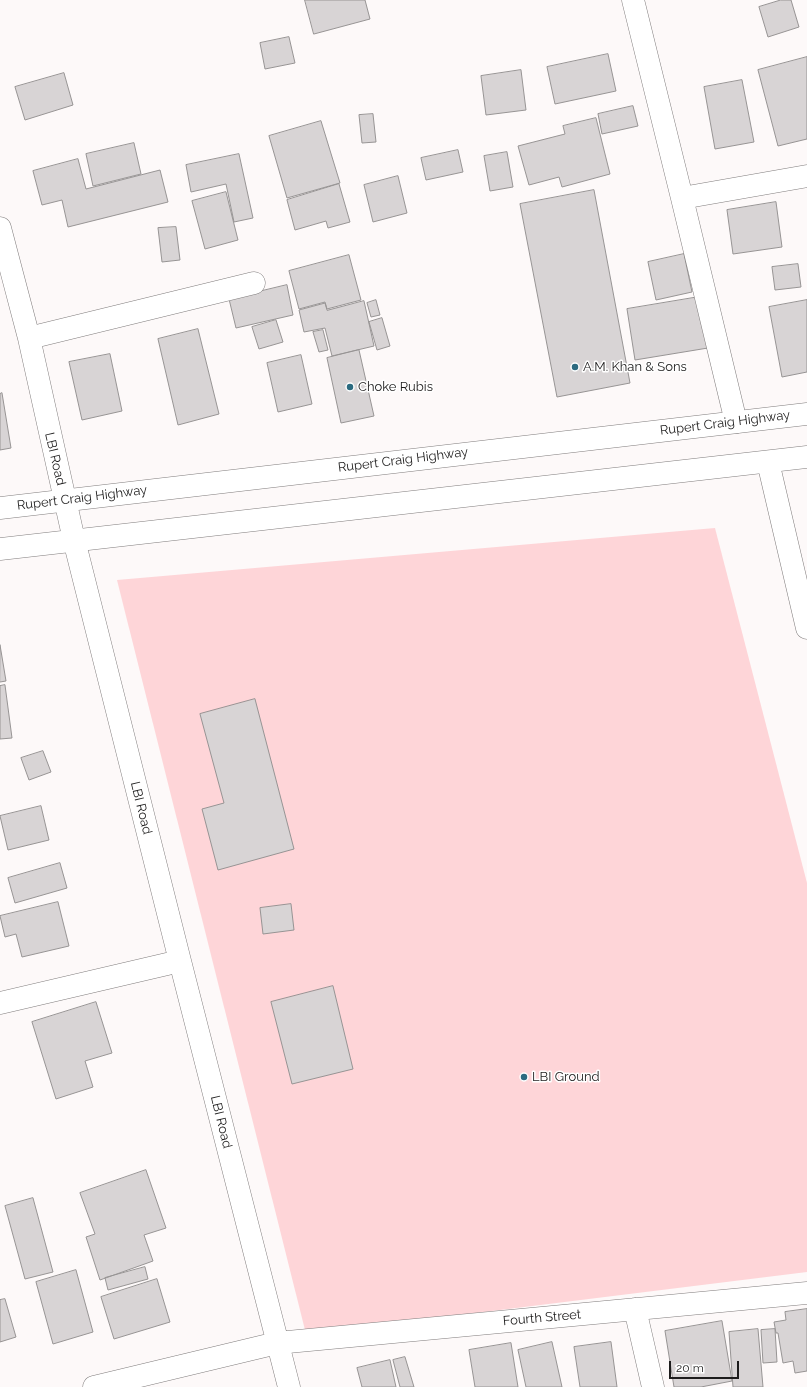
<!DOCTYPE html>
<html>
<head>
<meta charset="utf-8">
<style>
	body { margin:0 }
	#map { position:relative; width:807px; height:1387px; overflow:hidden; background:#fdf9f9; font-family:Raleway,sans-serif }
	canvas { display:block }
	.scale { position:absolute; left:669px; top:1361px; width:70px; height:18px; box-sizing:border-box; border:2px solid #1d1c1c; border-top:0; padding-left:5px; font-size:12px; line-height:14px; white-space:nowrap; color:#1d1c1c; -webkit-text-stroke:3px #fff; paint-order:stroke }
</style>
</head>
<body>
<div id="map">
<canvas width="807" height="1387"></canvas>
<div class="scale">20 m</div>
</div>
<script>
const g = document.querySelector('canvas').getContext('2d');
g.lineJoin = 'round';
function fillPath(path, color) {
  g.fillStyle = color;
  g.fill(path, 'evenodd');
}
function strokePath(path, color, width, dash) {
  g.strokeStyle = color;
  g.lineWidth = width;
  g.lineCap = dash ? 'butt' : 'round';
  g.setLineDash(dash || []);
  g.stroke(path);
}
function label(font, color, halo, rows, align = 'center') {
  g.font = font + ' Raleway,sans-serif';
  g.lineWidth = 3;
  g.setLineDash([]);
  g.textBaseline = 'middle';
  g.strokeStyle = halo;
  g.fillStyle = color;
  for (const [text, x, y, turn = 0] of rows) {
    g.save();
    g.translate(x, y);
    g.rotate((+turn || 0) * Math.PI / 180);
    g.textAlign = isNaN(turn) ? turn : align;
    if (halo) g.strokeText(text, 0, 0);
    g.fillText(text, 0, 0);
    g.restore();
  }
}
fillPath(new Path2D(`
	M715,528l92,355v389l-501,62 -189,-754z`), '#fed5d8');
const building = new Path2D(`
	M305,0h60l5,19 -56,15z
	M781,0h10l8,27 -31,10 -9,-30z
	M289,37l6,26 -30,6 -5,-26z
	M608,54l8,37 -61,13 -8,-37z
	M807,57v82l-29,7 -20,-76z
	M521,70l5,40 -40,5 -5,-39z
	M64,73l9,32 -48,15 -10,-33z
	M742,80l12,62 -39,7 -11,-62z
	M633,106l5,20 -36,8 -4,-20z
	M373,114l3,28 -14,1 -3,-28z
	M596,118l14,56 -48,13 -3,-10 -30,8 -11,-39 47,-12 -2,-8z
	M321,121l19,62 -53,15 -18,-62z
	M134,143l7,31 -48,12 -7,-32z
	M458,150l5,22 -37,8 -5,-22z
	M507,152l6,35 -23,4 -6,-35z
	M239,154l14,64 -19,4 -8,-38 -35,8 -5,-27z
	M78,159l8,30 74,-19 8,32 -100,25 -6,-27 -20,5 -9,-34z
	M398,176l9,37 -34,9 -9,-37z
	M339,184l11,38 -22,6 -2,-7 -31,9 -8,-30z
	M594,190l36,193 -73,14 -37,-193z
	M226,192l12,48 -33,9 -13,-48z
	M776,202l6,45 -49,7 -6,-44z
	M176,227l4,33 -18,2 -4,-34z
	M684,254l8,38 -36,8 -8,-38z
	M349,255l12,45 -34,9 -2,-7 -26,7 -10,-38z
	M798,264l3,23 -26,3 -3,-23z
	M287,285l6,30 -57,13 -7,-29z
	M699,297l9,51 -73,12 -8,-51z
	M376,300l4,15 -9,2 -4,-14z
	M807,300v72l-25,5 -13,-70z
	M364,301l10,45 -42,10 -7,-28 -21,4 -5,-22 26,-7 2,7z
	M382,318l8,28 -13,4 -8,-28z
	M276,320l7,22 -24,7 -7,-22z
	M198,329l21,85 -41,11 -20,-86z
	M323,330l5,20 -9,2 -6,-20z
	M359,350l15,66 -33,7 -14,-65z
	M110,354l12,57 -40,9 -13,-58z
	M301,355l11,49 -34,8 -11,-49z
	M2,393l9,55 -11,2v-56z
	M0,645l6,36 -6,1z
	M5,685l7,53 -12,1v-53z
	M255,699l39,150 -76,21 -16,-61 22,-6 -24,-89z
	M43,751l8,21 -22,8 -8,-22z
	M41,806l8,34 -41,10 -8,-34z
	M60,863l7,25 -52,15 -7,-25z
	M58,902l11,44 -47,11 -6,-23 -11,3 -5,-21z
	M291,904l3,26 -31,4 -3,-26z
	M333,986l20,83 -61,15 -21,-82z
	M96,1002l16,51 -27,8 8,26 -37,12 -24,-77z
	M146,1170l20,58 -22,7 9,26 -53,19 -14,-43 9,-3 -15,-41z
	M33,1198l20,74 -28,7 -20,-73z
	M145,1267l3,12 -40,11 -3,-12z
	M76,1270l17,62 -40,12 -17,-62z
	M157,1279l13,43 -56,17 -13,-42z
	M5,1299l11,38 -16,5v-42z
	M807,1309v62l-12,2 -2,-12 -10,2 -5,-30h-2l-2,-11 12,-2 -1,-8z
	M722,1321l10,60 -31,6h-27l-9,-56z
	M758,1329l5,58h-30l-4,-55z
	M775,1329l2,33 -14,1 -2,-33z
	M552,1342l10,45h-36l-8,-37z
	M611,1342l6,45h-37l-6,-40z
	M511,1343l7,44h-43l-6,-37z
	M405,1357l9,30h-14l-7,-27z
	M390,1360l6,27h-34l-5,-19z`);
fillPath(building, '#d8d4d5');
strokePath(building, '#979494', 1);
const minor = new Path2D(`
	M633,0l49,198 54,224
	M682,198l125,-22
	M0,228l29,110 45,202 106,421 109,426
	M29,338l225,-55
	M768,462l39,166
	M0,1003l180,-42
	M635,1309l18,78
	M94,1387l183,-44 530,-50`);
const primary = new Path2D(`
	M0,508l807,-94
	M0,549l807,-92`);
strokePath(minor, '#807d7d', 23);
strokePath(primary, '#807d7d', 23);
strokePath(minor, '#fff', 22);
strokePath(primary, '#fff', 22);
for (const [x, y, r, color] of [
	[575,367,4,"#2c6b80"],
	[350,387,4,"#2c6b80"],
	[524,1077,4,"#2c6b80"]
]) {
  const dot = new Path2D();
  dot.arc(x, y, r, 0, 2 * Math.PI);
  g.fillStyle = color;
  g.fill(dot);
  strokePath(dot, '#fff', 1.5);
}
label('13px', '#1d1c1c', '#fff', [
	["A.M. Khan & Sons",583,367],
	["Choke Rubis",358,387],
	["LBI Ground",532,1077]
], 'left');
label('13px', '#1d1c1c', '#fff', [
	["Rupert Craig Highway",725,423,-7],
	["LBI Road",55,459,77],
	["Rupert Craig Highway",403,460,-7],
	["Rupert Craig Highway",82,498,-7],
	["LBI Road",141,808,76],
	["LBI Road",221,1122,76],
	["Fourth Street",542,1318,-5]
]);
</script>
</body>
</html>
